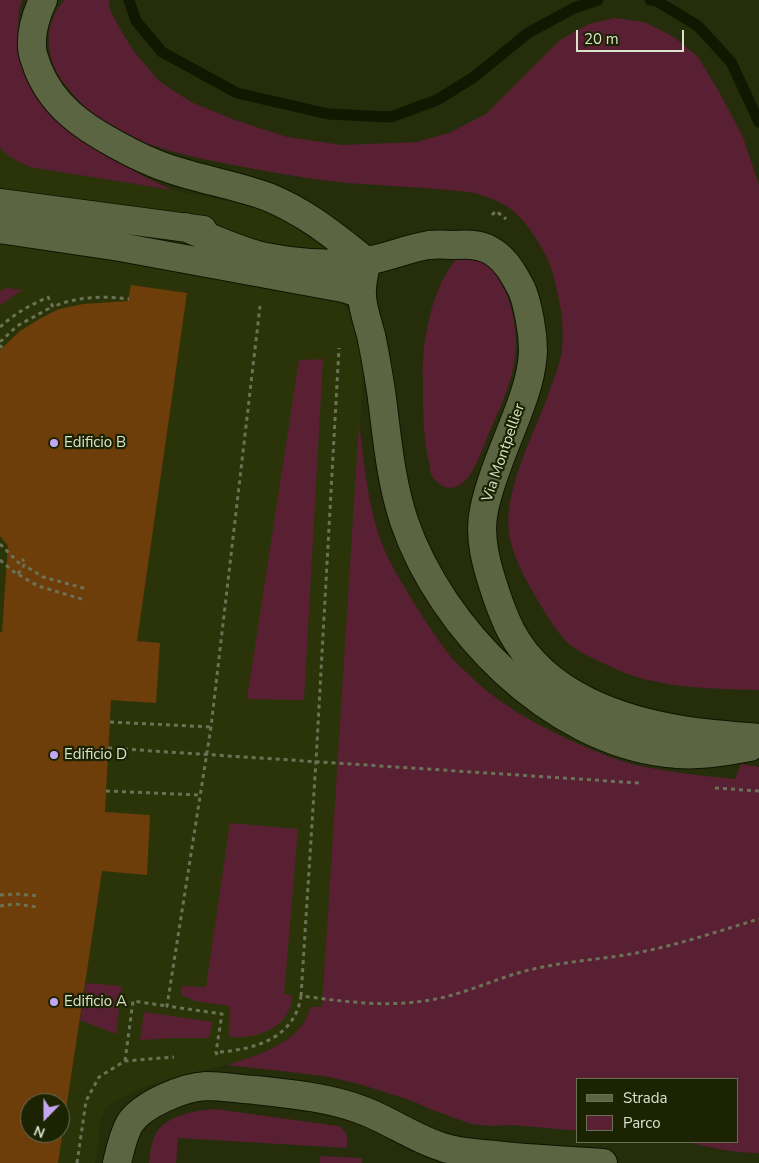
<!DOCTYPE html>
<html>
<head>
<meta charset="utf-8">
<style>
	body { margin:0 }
	#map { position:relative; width:759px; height:1163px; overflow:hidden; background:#252d0a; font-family:"Nunito Sans",sans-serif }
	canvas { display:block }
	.legend { position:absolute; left:576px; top:1078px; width:162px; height:65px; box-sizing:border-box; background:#1b2302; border:1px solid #686f53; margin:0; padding:6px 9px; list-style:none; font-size:15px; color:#dbe1cd }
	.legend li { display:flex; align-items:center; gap:10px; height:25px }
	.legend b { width:25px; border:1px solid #686f53 }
	.north { position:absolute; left:20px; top:1093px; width:50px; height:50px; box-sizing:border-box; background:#1b2302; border:1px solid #686f53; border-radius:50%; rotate:202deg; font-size:14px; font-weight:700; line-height:20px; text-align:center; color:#dbe1cd }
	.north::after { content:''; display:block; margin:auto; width:18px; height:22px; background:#c3a7f2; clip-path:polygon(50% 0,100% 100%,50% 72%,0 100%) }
	.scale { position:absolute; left:576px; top:30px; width:108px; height:22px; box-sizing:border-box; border:2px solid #dbe1cd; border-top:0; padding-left:6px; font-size:15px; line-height:18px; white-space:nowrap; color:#dbe1cd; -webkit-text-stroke:4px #1b2302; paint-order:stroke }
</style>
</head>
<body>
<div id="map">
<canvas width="759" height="1163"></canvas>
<ul class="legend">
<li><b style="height:6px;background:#5b6541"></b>Strada</li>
<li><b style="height:14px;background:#592034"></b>Parco</li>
</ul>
<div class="north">N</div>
<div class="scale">20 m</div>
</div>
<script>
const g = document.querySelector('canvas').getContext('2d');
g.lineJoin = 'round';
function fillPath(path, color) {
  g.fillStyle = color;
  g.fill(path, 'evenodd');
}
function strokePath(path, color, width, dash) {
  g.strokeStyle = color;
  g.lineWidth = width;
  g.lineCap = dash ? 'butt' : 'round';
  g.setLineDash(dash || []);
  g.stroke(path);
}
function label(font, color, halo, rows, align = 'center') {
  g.font = font + ' "Nunito Sans",sans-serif';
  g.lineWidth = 4.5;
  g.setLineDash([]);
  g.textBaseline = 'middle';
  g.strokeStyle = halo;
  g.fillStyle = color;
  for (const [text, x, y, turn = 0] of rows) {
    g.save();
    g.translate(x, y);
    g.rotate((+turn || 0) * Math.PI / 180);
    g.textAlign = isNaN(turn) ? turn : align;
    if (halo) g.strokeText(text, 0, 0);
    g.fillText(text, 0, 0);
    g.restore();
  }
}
fillPath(new Path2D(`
	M0,148l2,3 28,16 142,23 153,31v78l16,3 9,12 7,16 7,32 -42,645h-12l-4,13 -9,10 -13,13 -34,15 -23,7 -66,16 -21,8 -26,13 -9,7 -4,10 -6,44h-95zM30,1103h30v30h-30z`), '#2b3409');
fillPath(new Path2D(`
	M0,0h22l-3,11 -2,39 8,27 11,20 22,25 33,24 54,31 27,13 -142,-23c-10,-5 -22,-10 -30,-19z
	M64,0h45l1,10 14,26 12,18 23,27 32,21 41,17 55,18 55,8 75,-3 32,-9 37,-19 74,-74 29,-16 26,-6 29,4 30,15 24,20 20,33 25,47 16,48v505c-35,-1 -71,-1 -106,-9 -18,-3 -36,-11 -52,-19 -13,-6 -27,-12 -37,-23 -13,-15 -24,-35 -34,-52 -13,-24 -25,-49 -21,-77 5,-39 24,-75 38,-112 5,-15 12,-31 15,-47 2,-19 0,-38 -4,-56 -3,-13 -6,-29 -13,-41 -10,-19 -24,-41 -44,-51 -7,-4 -16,-7 -23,-9 -10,-3 -21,-3 -31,-4 -29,-3 -58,-4 -87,-6 -38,-3 -74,-9 -111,-16 -67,-13 -139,-24 -183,-82 -16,-20 -23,-46 -12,-70 2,-6 7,-11 10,-16z
	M460,255c7,2 16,2 22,6 26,18 35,59 34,88 -2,30 -16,59 -28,86 -5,13 -11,30 -19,41 -4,6 -12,12 -19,12 -7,0 -14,-6 -18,-12 -2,-4 -2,-10 -3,-15 -6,-24 -6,-50 -6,-75 0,-9 -1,-18 0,-26 1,-18 5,-38 10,-56 6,-18 14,-36 27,-49z
	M5,288l17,2 -22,15v-13z
	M323,359l-19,341 -57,-1 52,-339z
	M359,424c5,37 8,76 20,112 8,24 22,45 35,67 11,18 23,36 36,53 5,6 11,11 16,16 32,32 67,51 108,70 23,10 46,20 71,25 30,6 60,9 90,12l6,-15 18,3v386c-24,0 -48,-5 -71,-11h50v-63h-160v51h-9l-57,-5 -20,1 -21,-2 -41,-15 -20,-9 -51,-16 -30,-7 -30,-4 -72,-8c28,-9 61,-18 78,-44 2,-4 4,-10 5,-14h12z
	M230,823l68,6 -14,165 8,1c-1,33 -34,44 -63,42l1,-31 -35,-5 -13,-6v-9l24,1z
	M86,983l36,3 -6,48 -36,-14z
	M144,1012l68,10 -3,16h-36l-33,2z
	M215,1109l123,17c11,6 9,11 9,22l-169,-10 -2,25h-27c1,-9 2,-19 6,-28 9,-19 41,-25 60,-26z
	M320,1156l42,2v5h-42z`), '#592034');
strokePath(new Path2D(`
	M129,0l7,21 26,31 75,41 91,21 63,3 46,-17 37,-23 54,-44 46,-25 24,-8
	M650,0l7,1 41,25 33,36 28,60`), '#111700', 11);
fillPath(new Path2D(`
	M131,285l56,8 -50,348 23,2 -4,60 -45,-3 -6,112 45,3 -3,60 -45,-4 -44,292h-58v-531h2l6,-86 -8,-10v-186l20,-19 21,-13 18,-9 24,-5 45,-3zM30,1103h30v30h-30z`), '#6d3d0a');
const minor = new Path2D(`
	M43,0c-7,15 -12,31 -11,47 0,8 4,15 6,22 15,37 44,57 77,75 18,10 36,19 55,25 32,11 66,16 98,28 39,16 66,39 98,64
	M0,203l203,27
	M185,227c26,11 53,24 80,30 15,3 31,5 45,6 18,1 38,0 56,-2 21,-3 42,-13 63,-16 9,-1 17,0 26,0 13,-1 27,-1 38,7 13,8 21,23 28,36 5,10 7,22 9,33 2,10 3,20 3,30 -1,23 -8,43 -16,64 -11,29 -27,64 -33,95 -6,28 3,57 12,84 4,12 9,25 15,37 34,64 110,90 178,100 23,3 47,5 70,7
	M0,229l120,18 223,41 19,6
	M366,261c-1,10 -5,24 -4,34 0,11 6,29 9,40 4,19 7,37 10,56 6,44 9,88 23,130 37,108 147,219 263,232 28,4 56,-1 83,-6
	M117,1163c3,-13 6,-28 13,-40 13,-19 54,-36 76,-37 16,0 33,3 49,4 35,4 71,7 104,19 29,10 54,29 83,38 17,6 35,6 52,8 36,4 73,6 109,8`);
strokePath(minor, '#0f1400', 30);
strokePath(new Path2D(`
	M492,215l4,-4 10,8
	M0,327c14,-13 30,-22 48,-30l5,10c23,-11 51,-11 76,-8
	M0,340l1,1 16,-15 31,-17 2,5
	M0,345l2,3
	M0,544l20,20 4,-5
	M0,560l14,12 24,14 47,14
	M18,574l6,-9 19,12 44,12
	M110,722l101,5
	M108,748l531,35
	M715,788l44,3
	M106,791l94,4
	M0,895l16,-1 24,2
	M0,906l15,-2 23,3
	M301,996l15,-235 23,-413
	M220,1052c37,-3 75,-15 81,-56 18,2 35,5 53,6 27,3 56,2 82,-3 35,-7 67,-24 102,-31 36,-8 72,-9 108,-17 38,-8 76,-21 113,-32
	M217,1055l-1,-3 6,-38 -55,-8 44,-279 49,-421
	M125,1061l8,-60 34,5
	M77,1163l9,-62 13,-24 26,-16 49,-4`), '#6b7255', 3, [4, 4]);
strokePath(minor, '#5b6541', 28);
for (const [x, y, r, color] of [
	[54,443,5,"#c3a7f2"],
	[54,755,5,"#c3a7f2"],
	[54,1002,5,"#c3a7f2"]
]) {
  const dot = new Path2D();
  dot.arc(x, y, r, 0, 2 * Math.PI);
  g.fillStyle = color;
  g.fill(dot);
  strokePath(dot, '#1b2302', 2);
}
label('15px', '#dbe1cd', '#1b2302', [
	["Edificio B",64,443],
	["Edificio D",64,755],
	["Edificio A",64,1002]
], 'left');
label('15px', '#dbe1cd', '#1b2302', [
	["Via Montpellier",504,453,-71]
]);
</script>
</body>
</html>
